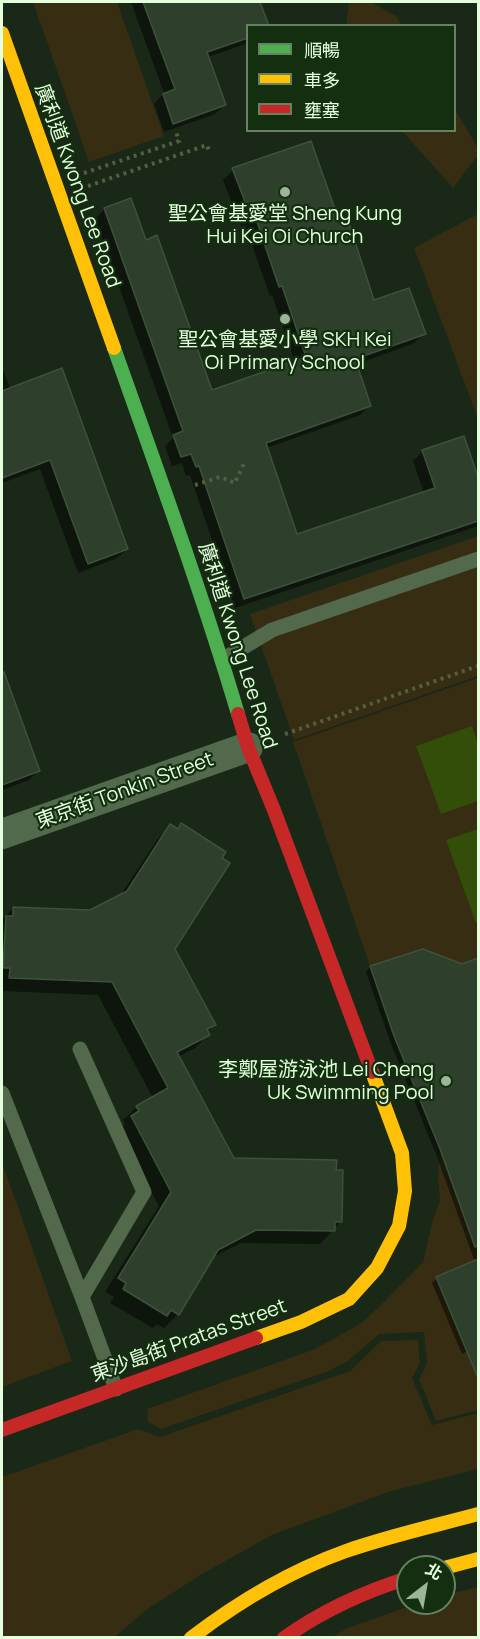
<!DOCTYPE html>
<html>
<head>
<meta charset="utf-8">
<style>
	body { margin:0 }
	#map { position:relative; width:480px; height:1639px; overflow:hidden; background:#192817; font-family:Manrope,"Noto Sans TC",sans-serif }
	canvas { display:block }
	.frame { position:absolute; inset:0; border:3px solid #e3ffde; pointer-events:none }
	.legend { position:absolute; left:246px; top:24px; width:210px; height:108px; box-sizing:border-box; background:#132f10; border:2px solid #668262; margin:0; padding:8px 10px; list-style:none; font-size:18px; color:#e3ffde }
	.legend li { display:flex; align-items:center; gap:12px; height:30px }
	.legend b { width:30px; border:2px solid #668262 }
	.north { position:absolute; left:396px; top:1555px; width:60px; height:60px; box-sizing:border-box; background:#132f10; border:2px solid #668262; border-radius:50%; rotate:31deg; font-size:16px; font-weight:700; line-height:24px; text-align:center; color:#e3ffde }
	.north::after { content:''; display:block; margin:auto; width:21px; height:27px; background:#9cb498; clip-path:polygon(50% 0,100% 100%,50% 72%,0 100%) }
</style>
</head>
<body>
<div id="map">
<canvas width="480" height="1639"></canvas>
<div class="frame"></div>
<ul class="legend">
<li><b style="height:8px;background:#4caf50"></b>順暢</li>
<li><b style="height:8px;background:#ffc107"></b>車多</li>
<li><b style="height:8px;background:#c62828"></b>壅塞</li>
</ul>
<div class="north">北</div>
</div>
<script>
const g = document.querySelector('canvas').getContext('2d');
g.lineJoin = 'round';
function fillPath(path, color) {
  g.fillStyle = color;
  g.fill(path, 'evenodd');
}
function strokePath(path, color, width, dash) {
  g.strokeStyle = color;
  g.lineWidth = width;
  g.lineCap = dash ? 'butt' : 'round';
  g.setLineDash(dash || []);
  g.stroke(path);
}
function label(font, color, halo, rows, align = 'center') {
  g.font = font + ' Manrope,"Noto Sans TC",sans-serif';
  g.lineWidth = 4.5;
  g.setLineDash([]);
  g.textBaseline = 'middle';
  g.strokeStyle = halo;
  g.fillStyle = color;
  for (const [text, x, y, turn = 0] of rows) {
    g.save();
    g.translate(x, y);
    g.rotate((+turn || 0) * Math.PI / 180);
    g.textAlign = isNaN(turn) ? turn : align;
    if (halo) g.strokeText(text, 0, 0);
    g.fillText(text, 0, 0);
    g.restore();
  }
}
fillPath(new Path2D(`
	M33,2h84l47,134 -75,26z
	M349,2h22l25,14 6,9h-56z
	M455,109l23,39v7l-25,33 -51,-57 52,-1z
	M478,214v205l-64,-171z
	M478,536v140l-184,64 -44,-126z
	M478,678v732l-42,11 -17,-42 8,-16 -3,-31 -45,2 -30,26 -20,11 -168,58 -13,-7 -1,-13 168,-60 45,-25 19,-17 44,-45 10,-43 7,-18 -2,-23 2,-29 -46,-113 -101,-294z
	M2,1162l70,199 -70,26z
	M418,1340l2,23 -8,15 20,47 46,-12v56l-90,23 -116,43 -70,39 -56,36 -31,27h-113v-160l136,-48 22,8 190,-66 31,-30z
	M478,1587v50h-146l16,-9 70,-25h26v-8z`), '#362d13');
fillPath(new Path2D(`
	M472,726l6,18v57l-37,13 -25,-68z
	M478,829v93l-2,1 -30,-83z`), '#334e08');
fillPath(new Path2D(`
	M131,2h127l9,24h-19v17l-40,14 17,48 -10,9 -51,18 -10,-28 10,-11z
	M233,170l107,59 33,73 51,32 -10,9 -59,22 15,40 -10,10 -94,33 30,88 128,-43 -11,-32 10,-10 40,-13 15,44v44l-243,82 -45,-133 -4,1 -4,-13 -10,3 -7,-20 8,-8 -78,-219 10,-10 40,33 66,150 84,-30 -23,-67 -2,1 -25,-71 -4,1 -18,-46z
	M2,366l8,23 117,160 -10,9 -39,15 -38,-104 -38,14z
	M2,669l37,101 -10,10 -27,10z
	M181,825l-8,124 41,76 -7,7 1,3 -13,13 -17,9 55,103 108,61 -21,23 -79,-1 -30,15 -33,56 -14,14 -7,-4 -4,4 -43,-25 4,-6 -9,-5 54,-86 -41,-75 7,-7 -2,-4 14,-13 16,-9 -55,-103 -96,-4v-71l11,-12 77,4 30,-16 37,-56 13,-14 6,4z
	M478,960v387l-16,7 -30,-71 5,-5 38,-16 -39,-108 -46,-113 -24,-69 4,-5 92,-1z`), '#0007');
const building = new Path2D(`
	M143,2h117l9,24h-21v12l-41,14 19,53 -53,19 -10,-30 12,-5z
	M311,141l30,85 8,-3 25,77 35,-12 17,46 -71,25 16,47 -105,37 31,91 138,-46 -13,-38 42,-14 14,41v44l-234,78 -45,-133 -3,1 -5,-13 -10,3 -8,-22 10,-4 -79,-223 27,-10 15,42 11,-5 55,155 94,-33 -24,-71 -3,1 -24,-71 -4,1 -19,-49z
	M62,368l66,181 -40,15 -38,-104 -48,18v-87z
	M4,672l36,99 -38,14v-112z
	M181,823l45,29 -4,6 8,5 -55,86 41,76 -9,4 3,6 -33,17 57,106 103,2 -1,10h7l-1,52h-7v9l-79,-1 -38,20 -39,65 -8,-5 -4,6 -44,-27 3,-6 -8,-5 53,-86 -40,-76 8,-5 -3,-5 32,-18 -56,-106 -103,-4 1,-10h-7l3,-52h7v-9l77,3 37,-19 43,-67 8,5z
	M423,949l39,15 16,-6v288l-3,1 -35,-98 -46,-113 -24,-70z
	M478,1259v119l-42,-101z`);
fillPath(building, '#2e3f2c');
strokePath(building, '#3c523a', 1.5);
strokePath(new Path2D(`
	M84,173l95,-32 -3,-9
	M88,186l119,-41 2,6
	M195,485l25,-8 15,6 10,-22
	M285,734l193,-68`), '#555e41', 4, [3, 4.5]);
strokePath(new Path2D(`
	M222,660l50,-30 206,-71
	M80,1049l64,143 -62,105
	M2,1093l80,204 34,92`), '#52694c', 15);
strokePath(new Path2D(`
	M2,834l246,-87`), '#52694c', 30);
strokePath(new Path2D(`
	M114,348c43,121 87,242 124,366`), '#4caf50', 14);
strokePath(new Path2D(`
	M2,33l112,315
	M256,1338l45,-16 48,-23 28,-31 22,-42 6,-35 -3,-38 -30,-81
	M444,1568l34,-9
	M191,1638c47,-36 99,-67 155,-87 43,-15 88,-25 132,-37`), '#ffc107', 14);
strokePath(new Path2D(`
	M238,714l10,33 26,63 98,262
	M2,1430l254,-92
	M284,1638c38,-27 79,-46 124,-60`), '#c62828', 14);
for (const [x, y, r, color] of [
	[285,192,6,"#9cb498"],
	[285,319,6,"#9cb498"],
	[446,1081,6,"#9cb498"]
]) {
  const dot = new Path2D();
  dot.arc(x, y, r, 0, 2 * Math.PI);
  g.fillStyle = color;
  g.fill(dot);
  strokePath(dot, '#132f10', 2);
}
label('20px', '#e3ffde', '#132f10', [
	["廣利道 Kwong Lee Road",77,186,70],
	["廣利道 Kwong Lee Road",237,646,72],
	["東京街 Tonkin Street",125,791,-20],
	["東沙島街 Pratas Street",189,1341,-20]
]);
label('20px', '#e3ffde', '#132f10', [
	["聖公會基愛堂 Sheng Kung",285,214],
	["Hui Kei Oi Church",285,237],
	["聖公會基愛小學 SKH Kei",285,340],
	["Oi Primary School",285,363],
	["李鄭屋游泳池 Lei Cheng",434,1070,"right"],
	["Uk Swimming Pool",434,1093,"right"]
]);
</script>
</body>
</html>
